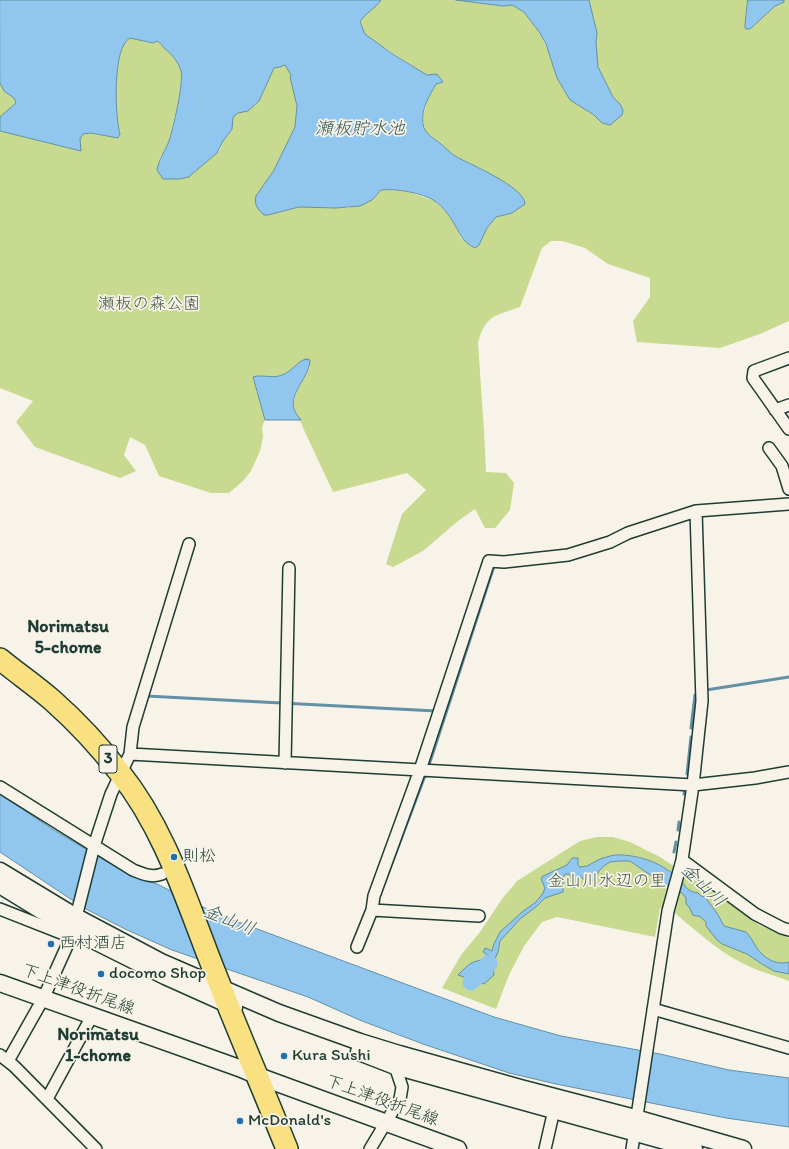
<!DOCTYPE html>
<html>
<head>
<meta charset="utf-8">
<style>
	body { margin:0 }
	canvas { display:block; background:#f7f3e8 }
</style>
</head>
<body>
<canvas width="789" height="1149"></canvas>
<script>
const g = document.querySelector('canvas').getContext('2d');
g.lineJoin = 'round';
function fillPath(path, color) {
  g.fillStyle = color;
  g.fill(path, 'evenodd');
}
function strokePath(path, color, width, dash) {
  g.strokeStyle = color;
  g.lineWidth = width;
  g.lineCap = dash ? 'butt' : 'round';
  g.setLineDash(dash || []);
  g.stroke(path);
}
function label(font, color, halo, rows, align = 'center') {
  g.font = font + ' Itim,"Klee One",sans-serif';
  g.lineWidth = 3.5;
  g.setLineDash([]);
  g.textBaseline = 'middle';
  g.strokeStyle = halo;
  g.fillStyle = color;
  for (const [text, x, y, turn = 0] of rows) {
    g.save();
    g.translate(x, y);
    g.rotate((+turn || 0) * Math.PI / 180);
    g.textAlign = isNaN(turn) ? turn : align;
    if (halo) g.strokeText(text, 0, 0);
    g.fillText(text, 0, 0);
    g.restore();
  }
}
fillPath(new Path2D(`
	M381,0h75l48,6 8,-1 12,7 16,21 30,67 24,15 8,8 7,2 13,-10 -2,-11 -7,-7 -15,-30 -2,-25 1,-9 -8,-33h159l-3,27 1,2h3l26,-23 8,-4 1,-2h5v321l-29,13 -40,14 -83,-6 -4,-21 17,-24v-19l-42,-14 -23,-16 -23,-7h-11l-9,7 -22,59c-25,9 -35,8 -42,36l6,88 2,41 20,1 8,10 -4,27 -15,18h-10l-10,-19 -17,12 -35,30 -30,16 -7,-3 16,-50 24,-24 -19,-17 -74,19 -29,-62c-2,-7 -6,-12 -9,-19 -5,-12 9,-33 15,-44l-19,4 -11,5 -8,1 -15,-1 -1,15 4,9 5,20 -3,7 1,10 -3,14 -9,20 -8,10 -14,12h-18l-52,-17 -14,-31 -15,-8 -6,18 12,16 -16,7 -85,-31 -19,-25 17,-21 -33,-13v-257l80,20 -1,-12 4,-5 8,-1 27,5 2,-4c-5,-17 -8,-87 10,-96 9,0 18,8 27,3 4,2 5,5 8,8 7,5 14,14 16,22 3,11 -9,58 -12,70 -3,6 -7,13 -10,19l30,17 31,-27 3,-9 9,-12 1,-11 2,-3 3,-2 5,-1 13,-7 3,-4 15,-34 11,-2 6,10 6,31 -2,21 -21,43 -18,26 12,19 31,-8 49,1 24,-8 9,-10h13l15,2 26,9 10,10 9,12 7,15 12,9 6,-2 8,-17 9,-11 16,-4 -29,-43 -35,-18 -7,-9 -11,-6 -5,-7 -2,-12 4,-18 9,-16 7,-2 -16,-7 -58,-37 -4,-4 -5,-12c5,-9 15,-13 21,-22z
	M0,83l4,8 10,7 2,5 -16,14z
	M597,837h16l17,5 30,15 81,54 18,14 30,13v43c-16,-6 -32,-10 -47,-18 -26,-13 -49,-35 -72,-54l-10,-1 -5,29 -98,-20 -15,5 -18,24 -15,29 -13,34 -54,-21 19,-33 19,-23 22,-33 15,-18 63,-40z`), '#c8da8f');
const water = new Path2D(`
	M0,0h381c-6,9 -16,13 -21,22l5,12 26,19 36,22 10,-1 6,8 -7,2c-7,13 -15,24 -13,40 2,11 11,14 18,20 5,4 9,9 14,12 14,8 70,31 70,48l-13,9 -16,4 -9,11 -8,17 -4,3c-13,-6 -15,-15 -22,-26 -4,-7 -11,-16 -18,-21 -12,-8 -40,-13 -54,-11l-9,10 -12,6 -24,2 -37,-1 -31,8h-4c-7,-6 -10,-11 -8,-19l18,-26 21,-43 2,-21 -7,-29 1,-2 -6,-10 -5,2 -6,1 -15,33 -11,10 -10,2 -3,2 -2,3 -1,11 -9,12 -6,12 -25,21 -3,3 -10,2h-16l-6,-9c2,-11 8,-19 12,-29 4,-12 15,-59 12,-70 -2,-8 -9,-17 -16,-22 -3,-3 -4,-6 -8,-8l-4,2 -23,-5c-18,9 -15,79 -10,96l-2,4 -27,-5 -8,1 -3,5 1,12 -81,-20v-14l16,-14 -2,-5 -10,-7 -4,-8z
	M456,0h133l8,33 -1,9 2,25 15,30 7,7 3,6 -1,5 -12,10 -8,-2 -8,-8 -24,-15 -13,-22 -11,-34 -6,-11 -16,-21 -12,-7 -8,1z
	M748,0h36v2l-9,4 -25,23h-4l-1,-2z
	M306,359l4,1c0,16 -21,33 -16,49 1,4 5,8 7,11h-36l-12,-43c9,-3 20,2 29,-2 11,-4 15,-14 24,-16z
	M0,794l52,35 59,35 31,15 15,5 60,30 277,103 67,19 99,18 69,16 60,8v49l-63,-9 -170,-34 -47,-11 -86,-29 -61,-23 -54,-24 -136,-47 -47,-21 -41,-21 -84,-56z
	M614,855c23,-1 46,7 63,22 10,8 7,14 21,16l3,3 4,1 12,16 7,13 22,6c4,4 6,8 9,13 7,12 20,21 34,17v12l-15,-3 -12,-7 -15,-10 -25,-10 -5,-4 -11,-14v-4l-7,-6h-3l-3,-1 -4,-8 -3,-3v-6l-4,-5 -17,-8 -35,-24h-11l-9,1 -6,4 -5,5 -7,10 -5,1 -6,-5h-2l-5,11c-4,-4 -1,-10 -5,-14h-4l-2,4v14l-18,6 -9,9 -15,11 -21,23 -2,11 -5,11 1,12 -10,9 -26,-9c13,-13 12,-13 29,-16l3,-3 -7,-4 2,-4 7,3 2,-7 6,-12 22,-20 14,-10 7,-9 2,-5 -4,-9 2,-3 24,-11 5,-7h6v7l2,2 7,-1 13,-7z`);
fillPath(water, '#91c7ef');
strokePath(water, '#6390a4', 1);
strokePath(new Path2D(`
	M706,690l83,-13
	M146,696l290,15
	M691,728l4,-33
	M428,768l66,-202
	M687,774l4,-37
	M684,794l1,-5
	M678,830l1,-8
	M674,852l2,-10
	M380,895l46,-122`), '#6390a4', 3);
strokePath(new Path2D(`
	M471,982l9,-8 9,-11`), '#91c7ef', 17);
const street = new Path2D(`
	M789,358l-35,13 -1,7 36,51
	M775,410l14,-5
	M769,448l13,18 7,23
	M130,754l563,31 62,-7 34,-6
	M285,763l4,-195
	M0,787l133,83c10,4 19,8 29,4
	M682,860l73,54 27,14 7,2
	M0,909l71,28
	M372,910l107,6
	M357,947l15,-37 2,-14 46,-126 69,-209 15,1 64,-7 42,-13 18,-9 68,-22 93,-7
	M653,1009l136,39
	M0,1055l14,11 82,83
	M8,1061l35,-62 28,-62 23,-91 17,-52 19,-40 3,-27 56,-183
	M47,1099l45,-83
	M370,1149l30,-50 2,-12 -7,-21
	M545,1149l9,-39
	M632,1149l36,-238 14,-51 11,-75 9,-84 -6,-190`);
const secondary = new Path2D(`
	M0,871l76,46 85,45 118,51 81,29 39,12 121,34 115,30 108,31
	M0,885l73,45 92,46 69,31
	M0,983l239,85 19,8 200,73
	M359,1052l36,14 299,83`);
const highway = new Path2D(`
	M0,659c17,14 36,27 52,41 25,22 48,47 68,73 43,54 64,120 88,182 25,65 53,129 79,194`);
strokePath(street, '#1f3d34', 14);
strokePath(secondary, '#1f3d34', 19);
strokePath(highway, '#1f3d34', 24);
strokePath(street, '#f7f3e8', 11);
strokePath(secondary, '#f7f3e8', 16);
strokePath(highway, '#f9e181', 21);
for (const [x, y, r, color] of [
	[174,857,4,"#1f6fb2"],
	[51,944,4,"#1f6fb2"],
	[101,974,4,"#1f6fb2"],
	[284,1056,4,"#1f6fb2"],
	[240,1121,4,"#1f6fb2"]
]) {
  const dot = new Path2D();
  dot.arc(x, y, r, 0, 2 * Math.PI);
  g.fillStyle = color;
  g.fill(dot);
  strokePath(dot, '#f7f3e8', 1.5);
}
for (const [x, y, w] of [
	[108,759,18]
]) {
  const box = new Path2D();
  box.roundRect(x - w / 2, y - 14, w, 28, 3);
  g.fillStyle = '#f7f3e8';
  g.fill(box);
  strokePath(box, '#1f3d34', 1);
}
label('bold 16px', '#1f3d34', null, [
	["3",108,759]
]);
label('17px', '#415c46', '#f7f3e8', [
	["瀬板の森公園",149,305],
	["金山川水辺の里",607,882]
]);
label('17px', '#1f3d34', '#f7f3e8', [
	["則松",182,857],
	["西村酒店",59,944],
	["docomo Shop",109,974],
	["Kura Sushi",292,1056],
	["McDonald's",248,1121]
], 'left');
label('17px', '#1f3d34', '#f7f3e8', [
	["下上津役折尾線",78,990,20],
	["下上津役折尾線",382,1101,20]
]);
label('italic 18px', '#365959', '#f7f3e8', [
	["瀬板貯水池",360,129],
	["金山川",703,886,44],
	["金山川",229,921,22]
]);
label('bold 18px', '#1f3d34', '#f7f3e8', [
	["Norimatsu",68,627],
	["5-chome",68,648],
	["Norimatsu",98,1035],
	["1-chome",98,1056]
]);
</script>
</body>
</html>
